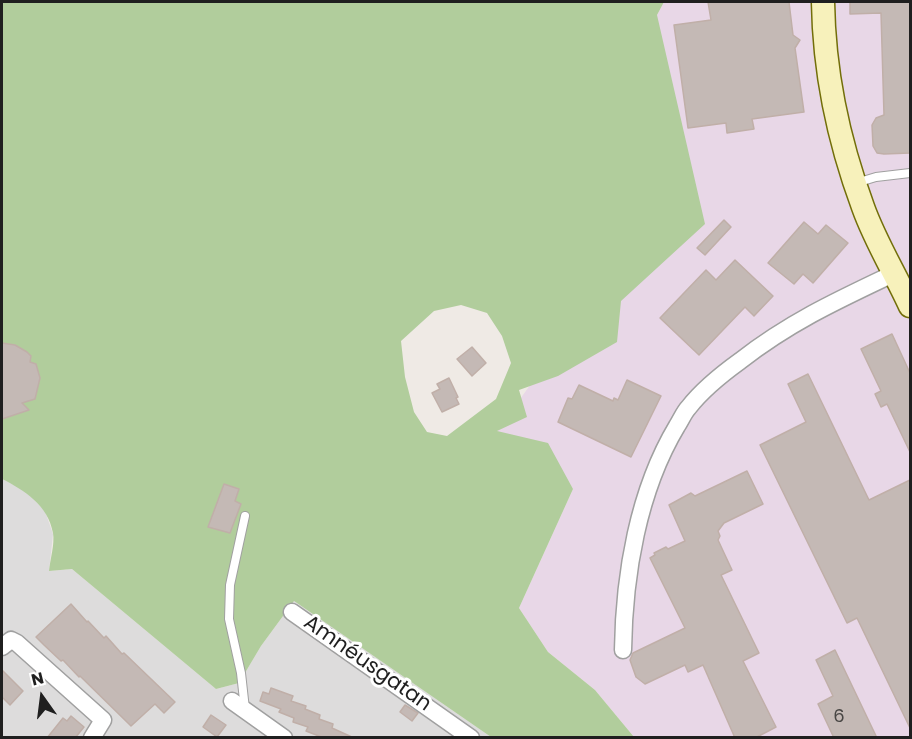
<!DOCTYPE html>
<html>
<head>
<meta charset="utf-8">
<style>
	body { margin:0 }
	#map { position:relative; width:912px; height:739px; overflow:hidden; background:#efeae5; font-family:Poppins,sans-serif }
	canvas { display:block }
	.frame { position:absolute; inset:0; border:3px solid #1f1f1f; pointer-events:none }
	.north { position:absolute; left:12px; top:667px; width:60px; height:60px; -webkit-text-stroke:4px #fff; paint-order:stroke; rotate:346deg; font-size:16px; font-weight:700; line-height:24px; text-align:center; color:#1f1f1f }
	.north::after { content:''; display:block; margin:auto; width:21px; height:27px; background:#1f1f1f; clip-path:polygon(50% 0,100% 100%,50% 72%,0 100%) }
</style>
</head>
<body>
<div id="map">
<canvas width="912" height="739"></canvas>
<div class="frame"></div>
<div class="north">N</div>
</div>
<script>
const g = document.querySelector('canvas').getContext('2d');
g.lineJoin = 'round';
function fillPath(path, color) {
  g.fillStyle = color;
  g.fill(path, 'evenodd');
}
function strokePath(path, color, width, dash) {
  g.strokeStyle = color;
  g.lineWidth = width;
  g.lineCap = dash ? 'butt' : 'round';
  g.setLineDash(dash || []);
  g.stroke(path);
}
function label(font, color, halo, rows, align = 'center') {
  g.font = font + ' Poppins,sans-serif';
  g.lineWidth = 6;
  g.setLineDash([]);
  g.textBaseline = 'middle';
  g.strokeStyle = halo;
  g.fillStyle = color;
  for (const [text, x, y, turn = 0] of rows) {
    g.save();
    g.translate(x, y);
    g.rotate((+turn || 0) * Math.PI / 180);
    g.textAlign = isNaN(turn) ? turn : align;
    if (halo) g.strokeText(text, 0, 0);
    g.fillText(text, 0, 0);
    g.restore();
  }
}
fillPath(new Path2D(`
	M2,479l23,11 20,21 8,23 -4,37 23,-2 144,120 23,-6 22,-37 33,-45 197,136h-489z`), '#dddcdc');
fillPath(new Path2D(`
	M664,2h246v735h-276l-39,-47 -47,-38 -29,-44 54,-119 -76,-58 80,-111 80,-305z`), '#e8d7e7');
fillPath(new Path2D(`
	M2,2h662l-7,13 48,209 -84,77 -4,41 -59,34 -39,14 8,27 -30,14 51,12 25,46 -54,119 29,44 47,38 39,47h-143l-197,-136 -33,45 -22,37 -23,6 -144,-120 -23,2c1,-11 6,-27 4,-38 -5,-28 -29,-43 -51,-54zM461,305l26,8 15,23 9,27 -15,36 -49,37 -20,-4 -13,-20 -9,-35 -4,-36 33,-30z`), '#b1cd9c');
const building = new Path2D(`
	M708,2h81l4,33 7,5 -5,8 9,64 -52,7 2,10 -27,4 -1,-10 -38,5 -14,-103 37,-5z
	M850,2h60v151l-26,1 -7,-1 -4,-7 -1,-21 4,-7 8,-3 -3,-102 -31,1z
	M724,220l7,7 -26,28 -8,-7z
	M804,222l14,12 8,-9 22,18 -35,40 -10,-9 -9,10 -26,-21z
	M735,260l38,36 -19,20 -9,-9 -46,48 -39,-37 46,-48 10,10z
	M892,334l18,39v79l-23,-48 -6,3 -6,-13 6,-3 -20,-42z
	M2,343l13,2 12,7 4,4 -1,6 6,2 4,14 -5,21 -13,4 7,7 -27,9z
	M472,347l14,16 -14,13 -15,-17z
	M808,374l61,126 41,-20v248l-53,-110 -10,5 -87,-178 46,-23 -18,-38z
	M449,378l9,19 -2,1 3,6 -17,8 -10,-19 8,-4 -3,-5z
	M627,380l34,16 -30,61 -73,-35 10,-24 4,1 7,-14 34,16 1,-3 4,2z
	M747,471l16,33 -39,19 -6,8 2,5 -2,4 14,30 -11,5 38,78 -16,8 33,66 -21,11h-20l-32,-73 -15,7 -3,-7 -40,19 -9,-7 -6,-17 3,-7 52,-25 -35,-70 5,-3 -1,-2 12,-6 2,2 17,-8 -16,-36 22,-12 4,3z
	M224,484l15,5 -4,12 6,3 -11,29 -22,-6z
	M71,604l16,18 1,-1 16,17 2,-2 16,18 2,-1 51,49 -11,11 -9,-9 -24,22 -51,-50 -1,1 -16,-17 -2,1 -17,-16 -8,-8z
	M835,650l42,88h-43l-16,-34 15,-8 -17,-36z
	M2,670l21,21 -13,14 -8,-8z
	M271,688l22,8 -2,5 15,5 -1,3 15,6 -1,4 14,5 -1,4 22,10h-30l-18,-7 2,-4 -15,-5 1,-4 -15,-6 2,-3 -21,-8 3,-9 6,2z
	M405,705l13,8 -6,8 -12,-9z
	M211,715l15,10 -9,12 -14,-10z
	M71,716l13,11 -9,11h-28l16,-20 4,3z`);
fillPath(building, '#c4b9b5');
strokePath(building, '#c0afa8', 1.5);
const lane = new Path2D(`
	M856,183l20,-6 34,-4
	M245,709l-4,-36 -12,-54 1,-34 15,-69`);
const street = new Path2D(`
	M292,612l179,126
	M2,647l9,-7 6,3 86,77 -11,18
	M623,650c1,-75 15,-159 54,-224 4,-6 7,-14 12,-19 14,-18 33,-33 51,-46 50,-39 98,-61 155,-88
	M232,701l52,37`);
const secondary = new Path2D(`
	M823,2c1,69 16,140 40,205 12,34 32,66 47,99`);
strokePath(lane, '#a0a0a0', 10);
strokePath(street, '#a0a0a0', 19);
strokePath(secondary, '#726e09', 25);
strokePath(lane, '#fff', 8);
strokePath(street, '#fff', 16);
strokePath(secondary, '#f7f1bb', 22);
label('18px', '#484644', null, [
	["6",839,717]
]);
label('21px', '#1f1f1f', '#fff', [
	["Amnéusgatan",367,664,35]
]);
</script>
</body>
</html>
